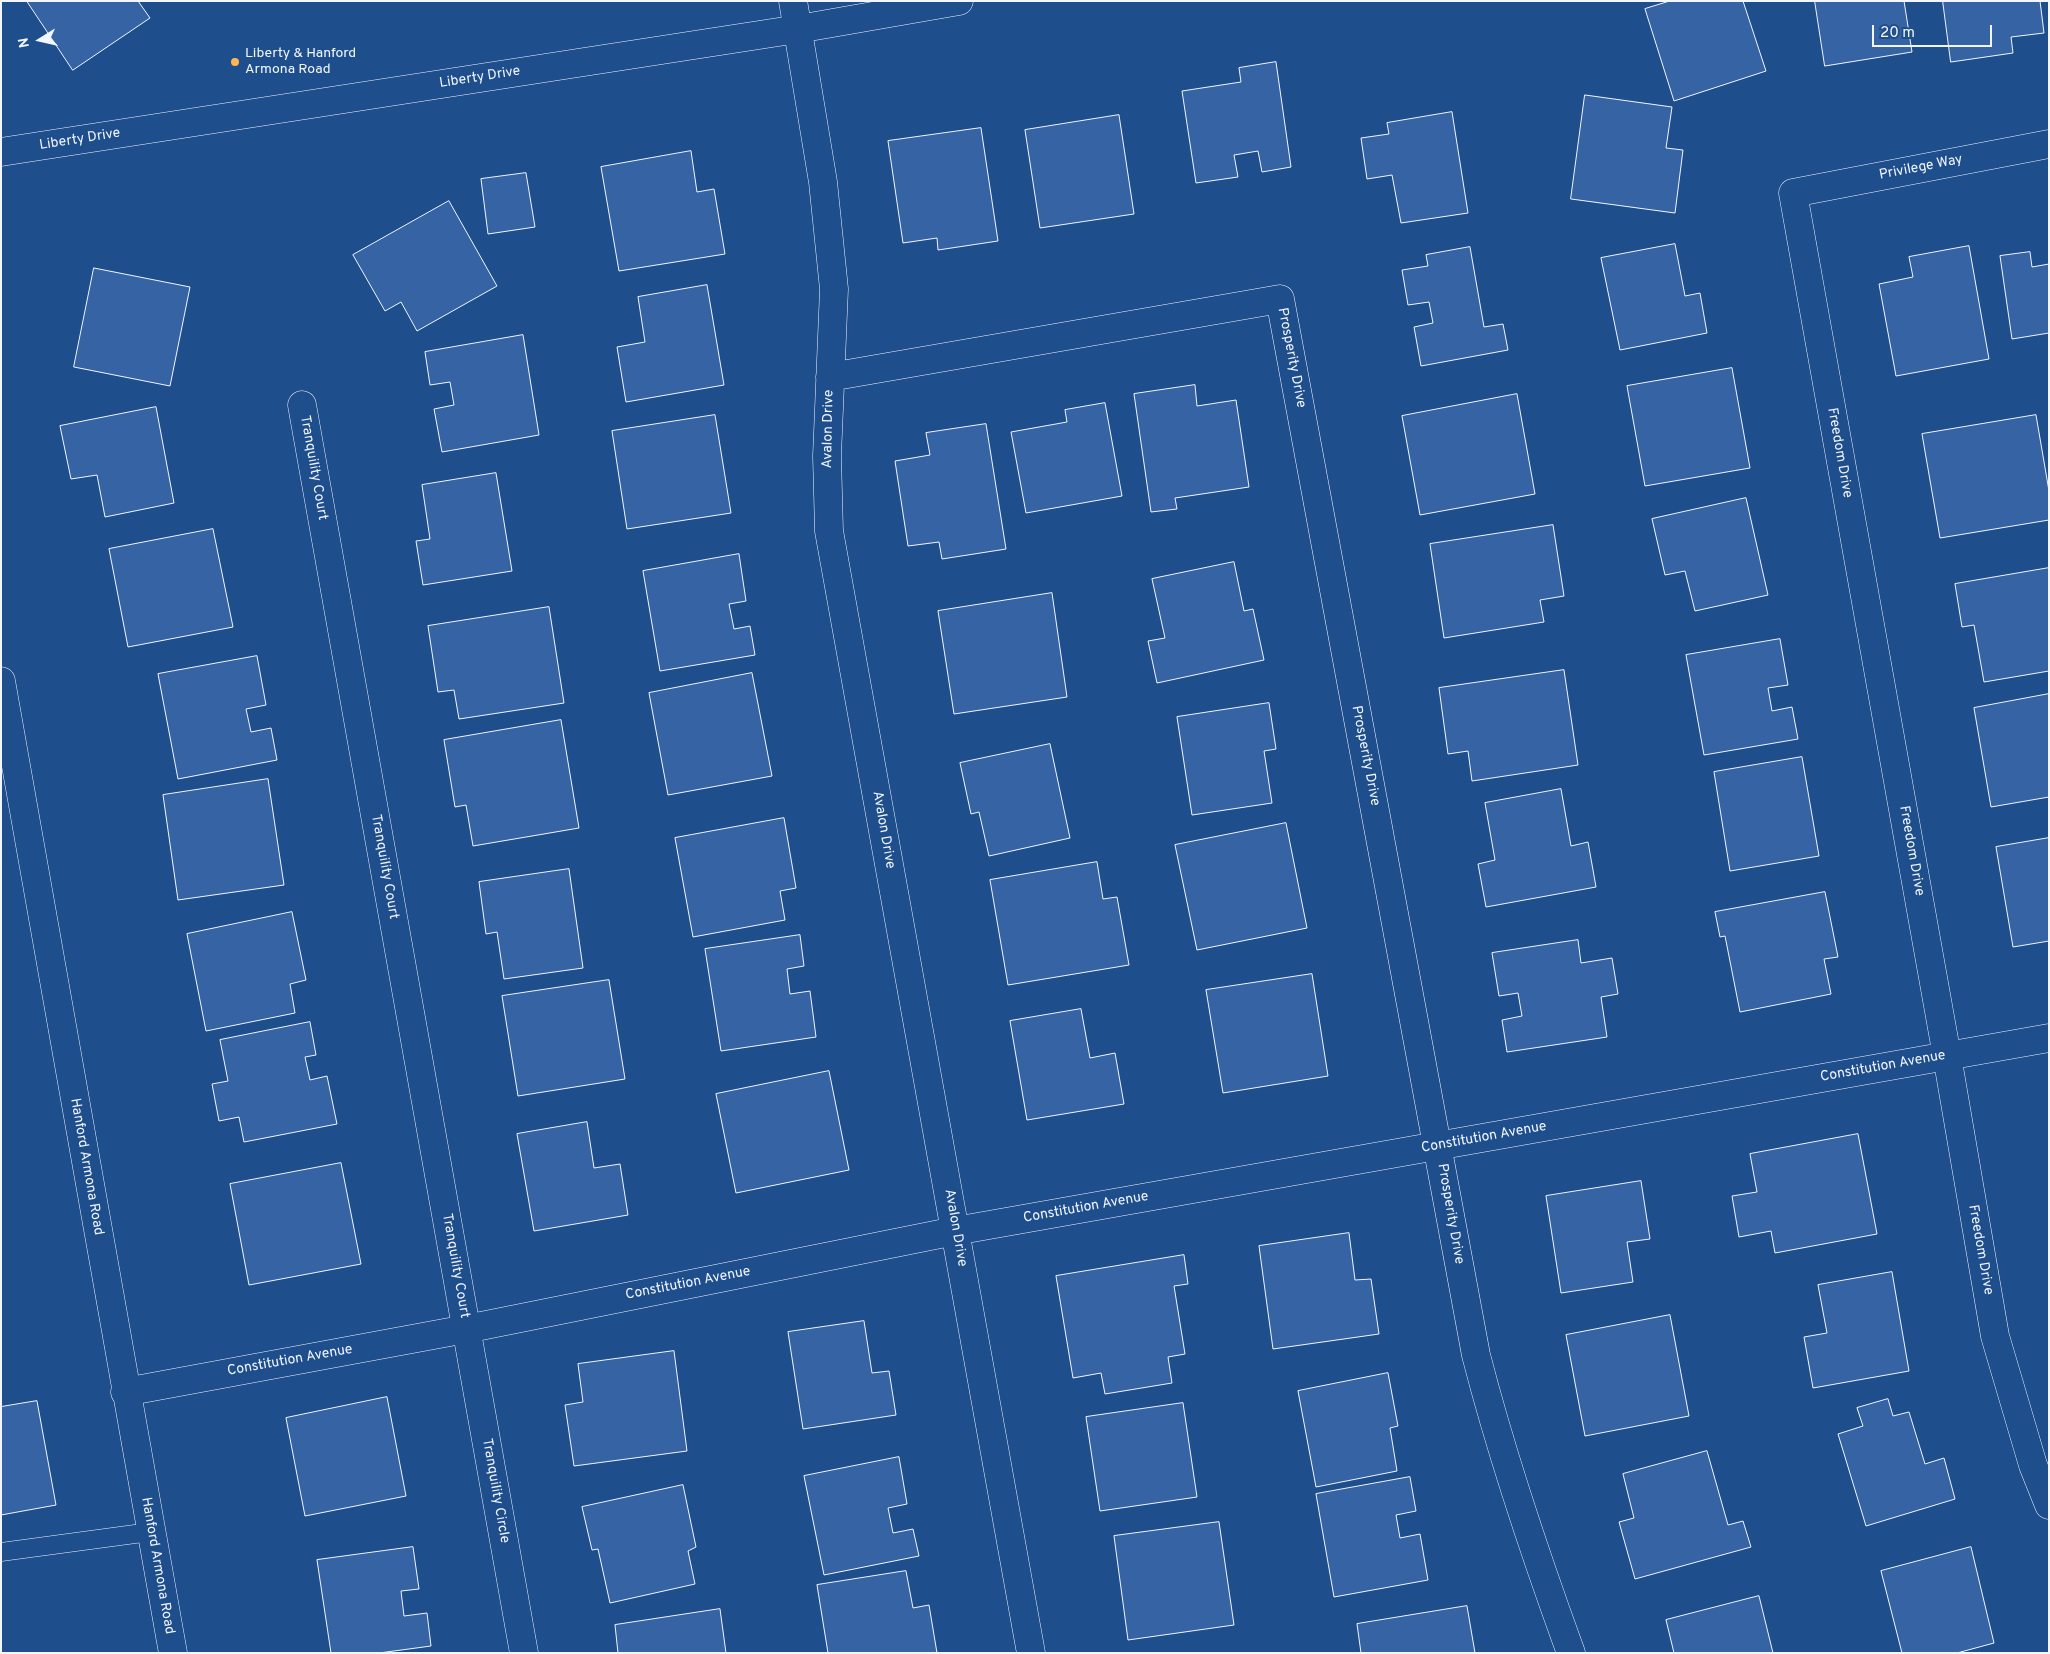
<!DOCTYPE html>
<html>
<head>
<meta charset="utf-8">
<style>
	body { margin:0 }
	#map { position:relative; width:2050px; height:1654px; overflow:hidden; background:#1f4e8c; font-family:Overpass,sans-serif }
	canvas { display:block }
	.frame { position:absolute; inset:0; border:2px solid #f2f6ff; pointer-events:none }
	.north { position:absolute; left:15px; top:15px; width:50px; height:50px; -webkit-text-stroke:4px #1f4e8c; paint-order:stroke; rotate:260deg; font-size:14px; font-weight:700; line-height:20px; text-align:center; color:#f2f6ff }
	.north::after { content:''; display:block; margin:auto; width:18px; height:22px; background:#f2f6ff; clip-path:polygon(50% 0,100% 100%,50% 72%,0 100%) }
	.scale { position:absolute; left:1872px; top:25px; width:120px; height:22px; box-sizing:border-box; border:2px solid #f2f6ff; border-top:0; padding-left:6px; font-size:15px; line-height:18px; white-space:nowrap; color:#f2f6ff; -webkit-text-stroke:4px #1f4e8c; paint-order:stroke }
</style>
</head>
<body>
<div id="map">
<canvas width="2050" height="1654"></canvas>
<div class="frame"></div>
<div class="north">N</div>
<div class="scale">20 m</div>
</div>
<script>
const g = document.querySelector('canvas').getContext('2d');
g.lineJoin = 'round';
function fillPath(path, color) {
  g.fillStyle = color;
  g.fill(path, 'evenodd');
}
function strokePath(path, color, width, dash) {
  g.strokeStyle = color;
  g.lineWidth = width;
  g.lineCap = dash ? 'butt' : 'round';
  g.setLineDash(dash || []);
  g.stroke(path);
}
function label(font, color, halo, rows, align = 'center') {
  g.font = font + ' Overpass,sans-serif';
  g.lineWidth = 4;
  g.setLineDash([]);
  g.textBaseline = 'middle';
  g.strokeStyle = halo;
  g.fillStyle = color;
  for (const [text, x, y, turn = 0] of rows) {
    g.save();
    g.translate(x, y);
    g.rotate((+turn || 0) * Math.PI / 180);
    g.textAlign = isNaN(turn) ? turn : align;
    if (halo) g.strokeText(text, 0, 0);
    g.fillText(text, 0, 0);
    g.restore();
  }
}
const building = new Path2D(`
	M27,1h111l12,17 -77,52z
	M1670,1h73l23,70 -92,30 -29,-92z
	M1815,1h89l8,51 -87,14z
	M1943,1h97l4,32 -33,4 2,16 -62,9z
	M1276,62l15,105 -29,5 -4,-21 -24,4 4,22 -42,6 -14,-92 59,-9 -2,-14z
	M1585,95l87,12 -6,41 17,2 -8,63 -104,-14z
	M1452,112l16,101 -67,10 -9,-48 -25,4 -6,-41 28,-4 -2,-11z
	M1119,115l15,99 -94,14 -15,-98z
	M981,128l17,113 -60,9 -1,-12 -34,5 -15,-102z
	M691,151l6,41 17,-3 11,65 -106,17 -18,-104z
	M526,173l9,54 -47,7 -7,-55z
	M449,201l48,85 -80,45 -16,-29 -16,9 -32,-56z
	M1675,244l10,52 15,-3 7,40 -87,17 -19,-92z
	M1969,246l20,113 -93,17 -17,-92 34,-7 -4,-20z
	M1470,247l14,80 19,-3 5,26 -87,16 -7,-39 19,-4 -4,-21 -21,3 -6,-35 26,-4 -2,-11z
	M2030,252l2,15 17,-3v69l-37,6 -12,-83z
	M94,268l96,19 -20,99 -96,-19z
	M707,285l17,100 -98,17 -9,-55 28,-5 -7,-45z
	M523,335l16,100 -97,17 -8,-43 20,-4 -4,-23 -20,3 -5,-33z
	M1732,368l18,100 -105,18 -18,-100z
	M1195,385l2,21 39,-6 13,87 -74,11 2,11 -26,3 -17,-118z
	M1517,394l18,100 -115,21 -18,-99z
	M1105,403l17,93 -96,17 -15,-81 56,-10 -2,-12z
	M156,407l18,96 -69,14 -8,-42 -26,4 -11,-53z
	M715,415l16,98 -104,16 -15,-98z
	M2036,415l13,76v29l-109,18 -18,-104z
	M986,424l20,125 -64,10 -3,-17 -31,4 -13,-85 35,-6 -4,-22z
	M496,473l16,98 -89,14 -7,-44 14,-2 -8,-54z
	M1746,498l22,97 -73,16 -10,-40 -20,4 -13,-56z
	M1553,525l11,71 -24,4 4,22 -100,16 -14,-94z
	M213,529l20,98 -105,20 -19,-98z
	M739,554l7,47 -17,3 5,25 16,-3 5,29 -95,16 -17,-100z
	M1234,562l10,49 9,-2 11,51 -107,23 -9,-42 17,-3 -13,-59z
	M2049,568v103l-65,11 -10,-57 -12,2 -7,-43z
	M1052,593l15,104 -113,17 -16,-103z
	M549,607l15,96 -105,16 -5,-29 -16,2 -10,-66z
	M1780,639l8,46 -20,3 4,23 20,-4 6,32 -94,16 -18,-100z
	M257,656l9,49 -20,4 5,23 20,-4 6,32 -99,19 -20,-105z
	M1564,670l14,95 -106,16 -4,-30 -20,3 -9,-66z
	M752,673l20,103 -104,19 -19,-102z
	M2049,694v103l-58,10 -17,-99z
	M1269,703l7,46 -12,2 8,52 -80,12 -15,-98z
	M561,720l18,108 -106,18 -7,-41 -11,2 -11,-67z
	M1050,744l20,94 -81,18 -10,-44 -8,2 -11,-51z
	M1802,757l17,99 -89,15 -16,-99z
	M268,779l16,106 -106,15 -15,-105z
	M1561,789l10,57 17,-4 8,45 -110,20 -8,-43 17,-4 -10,-57z
	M784,818l12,70 -16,3 5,29 -92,17 -18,-99z
	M1286,823l21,105 -110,22 -22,-105z
	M2049,838v103l-36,6 -17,-100z
	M1097,862l6,37 14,-2 12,68 -121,20 -18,-105z
	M569,869l14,99 -79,11 -7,-47 -11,2 -7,-52z
	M1825,892l13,65 -14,2 7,35 -91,18 -15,-76 -5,1 -5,-25z
	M292,912l14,68 -16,4 5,29 -89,18 -19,-97z
	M800,935l4,31 -17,3 3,25 20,-3 6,46 -95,14 -16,-102z
	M1578,940l3,23 31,-5 6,36 -17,3 6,40 -100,15 -5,-32 20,-4 -4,-23 -19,3 -7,-43z
	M1312,974l16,102 -105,17 -17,-103z
	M609,980l16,99 -107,17 -16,-100z
	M1081,1009l9,49 25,-5 9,51 -97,16 -17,-99z
	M310,1022l6,33 -11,2 5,23 17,-4 10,48 -93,18 -5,-25 -20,4 -7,-37 16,-3 -8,-41z
	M829,1071l20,99 -113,23 -20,-99z
	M587,1122l7,46 26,-4 8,51 -94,16 -17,-97z
	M1858,1134l19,100 -102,19 -4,-22 -32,6 -7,-41 25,-4 -7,-38z
	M341,1163l20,101 -112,21 -19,-101z
	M1641,1181l9,58 -23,3 6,40 -72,11 -15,-97z
	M1349,1233l6,47 16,-1 8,55 -106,15 -14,-103z
	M1184,1255l4,29 -14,2 11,68 -17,3 4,26 -67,11 -4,-21 -28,5 -17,-102z
	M1892,1272l17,99 -96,17 -9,-51 23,-4 -9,-48z
	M1670,1315l19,101 -104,20 -19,-101z
	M864,1321l8,52 17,-2 7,44 -93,14 -15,-97z
	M674,1351l13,100 -113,15 -9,-61 18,-3 -5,-38z
	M1388,1373l10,53 -8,2 7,43 -81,16 -18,-96z
	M387,1397l19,99 -101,20 -19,-98z
	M1888,1399l5,17 16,-4 16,52 19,-6 11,41 -89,27 -28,-92 25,-8 -6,-18z
	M37,1401l19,104 -55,10v-108z
	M1183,1403l14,94 -97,14 -14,-94z
	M1707,1451l21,74 15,-4 8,26 -116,32 -16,-57 15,-4 -11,-44z
	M899,1457l8,47 -19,4 5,25 20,-4 6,27 -95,19 -20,-99z
	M1410,1477l6,34 -20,4 4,23 20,-4 8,46 -94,17 -18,-103z
	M683,1485l13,62 -8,4 7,33 -85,19 -12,-54 -6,1 -10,-43z
	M1219,1522l15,103 -106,15 -14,-104z
	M413,1547l6,42 -18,2 3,25 23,-3 4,33 -52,7h-48l-14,-93z
	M1971,1547l23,96 -37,10h-55l-21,-82z
	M906,1571l7,37 16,-3 8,48h-109l-11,-68z
	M1759,1596l14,57h-99l-8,-33z
	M1467,1606l8,47h-114l-4,-29z
	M720,1609l6,44h-108l-3,-28z`);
fillPath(building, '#3563a3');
strokePath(building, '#f2f6ff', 1);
const lane = new Path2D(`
	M1,1552l149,-20`);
const street = new Path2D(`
	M793,1l30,181 11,107 -7,167 2,75 202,1122
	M2049,144l-256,49 154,863 48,280 38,129 16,40
	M830,377l450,-78 196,1056c26,101 59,199 95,298
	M302,405l222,1248
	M125,1392l341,-63 489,-98 1094,-193`);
const secondary = new Path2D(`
	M1,152l797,-123 161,-28
	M1,681l172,972`);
strokePath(lane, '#f2f6ff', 19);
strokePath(street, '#f2f6ff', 29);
strokePath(secondary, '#f2f6ff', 29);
strokePath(lane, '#1f4e8c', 18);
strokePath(street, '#1f4e8c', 28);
strokePath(secondary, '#1f4e8c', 28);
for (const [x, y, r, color] of [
	[235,62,5,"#ffb74d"]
]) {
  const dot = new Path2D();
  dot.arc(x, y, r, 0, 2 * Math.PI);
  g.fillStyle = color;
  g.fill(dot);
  strokePath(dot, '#1f4e8c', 2);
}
label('14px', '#f2f6ff', '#1f4e8c', [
	["Liberty & Hanford",245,54],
	["Armona Road",245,70]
], 'left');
label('14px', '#f2f6ff', '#1f4e8c', [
	["Liberty Drive",480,78,-9],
	["Liberty Drive",80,140,-9],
	["Privilege Way",1921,168,-11],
	["Prosperity Drive",1291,358,79],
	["Avalon Drive",829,429,-89],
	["Freedom Drive",1839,453,80],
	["Tranquility Court",313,468,80],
	["Prosperity Drive",1365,756,79],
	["Avalon Drive",883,830,80],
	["Freedom Drive",1911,851,80],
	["Tranquility Court",384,867,80],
	["Constitution Avenue",1883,1067,-10],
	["Constitution Avenue",1484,1138,-10],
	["Hanford Armona Road",86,1167,80],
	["Constitution Avenue",1086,1208,-10],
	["Prosperity Drive",1450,1214,80],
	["Avalon Drive",955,1228,80],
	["Freedom Drive",1980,1250,80],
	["Tranquility Court",455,1266,80],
	["Constitution Avenue",688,1284,-11],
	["Constitution Avenue",290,1361,-10],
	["Tranquility Circle",495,1491,80],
	["Hanford Armona Road",157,1566,80]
]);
</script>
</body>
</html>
